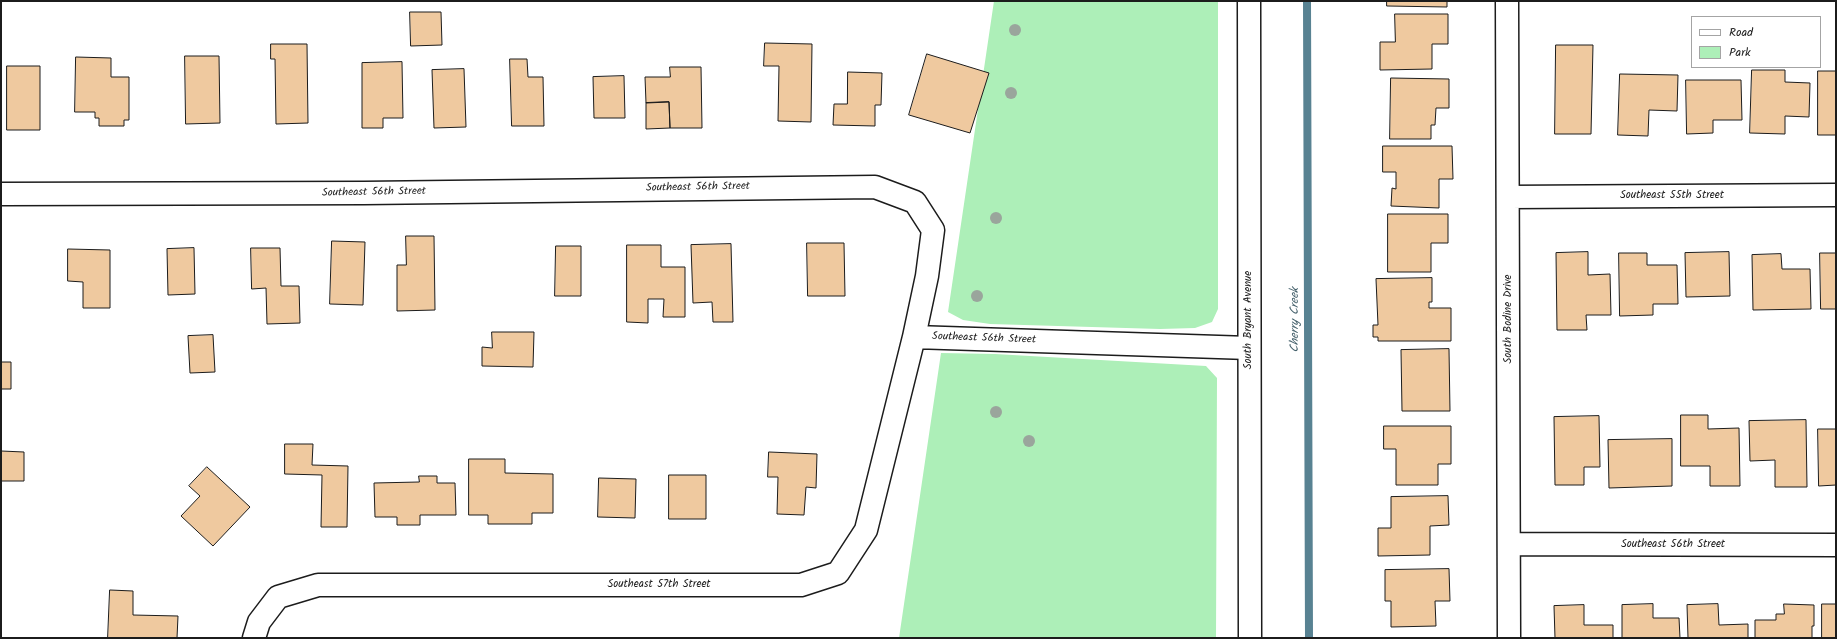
<!DOCTYPE html>
<html>
<head>
<meta charset="utf-8">
<style>
	body { margin:0 }
	#map { position:relative; width:1837px; height:639px; overflow:hidden; background:#fff; font-family:Kalam,sans-serif }
	canvas { display:block }
	.frame { position:absolute; inset:0; border:2px solid #1c1c1c; pointer-events:none }
	.legend { position:absolute; left:1691px; top:16px; width:130px; height:52px; box-sizing:border-box; background:#fff; border:1px solid #a4a4a4; margin:0; padding:5px 7px; list-style:none; font-size:12px; color:#1c1c1c }
	.legend li { display:flex; align-items:center; gap:8px; height:20px }
	.legend b { width:20px; border:1px solid #a4a4a4 }
</style>
</head>
<body>
<div id="map">
<canvas width="1837" height="639"></canvas>
<div class="frame"></div>
<ul class="legend">
<li><b style="height:5px;background:#fff"></b>Road</li>
<li><b style="height:11px;background:#adefb8"></b>Park</li>
</ul>
</div>
<script>
const g = document.querySelector('canvas').getContext('2d');
g.lineJoin = 'round';
function fillPath(path, color) {
  g.fillStyle = color;
  g.fill(path, 'evenodd');
}
function strokePath(path, color, width, dash) {
  g.strokeStyle = color;
  g.lineWidth = width;
  g.lineCap = dash ? 'butt' : 'round';
  g.setLineDash(dash || []);
  g.stroke(path);
}
function label(font, color, halo, rows, align = 'center') {
  g.font = font + ' Kalam,sans-serif';
  g.lineWidth = 3.5;
  g.setLineDash([]);
  g.textBaseline = 'middle';
  g.strokeStyle = halo;
  g.fillStyle = color;
  for (const [text, x, y, turn = 0] of rows) {
    g.save();
    g.translate(x, y);
    g.rotate((+turn || 0) * Math.PI / 180);
    g.textAlign = isNaN(turn) ? turn : align;
    if (halo) g.strokeText(text, 0, 0);
    g.fillText(text, 0, 0);
    g.restore();
  }
}
fillPath(new Path2D(`
	M994,1h224v308l-6,13 -17,6 -35,1 -170,-5 -27,-4 -15,-8z
	M941,353l54,1 211,12 11,12 -1,260h-317z`), '#adefb8');
strokePath(new Path2D(`
	M1307,1l2,637`), '#588292', 8);
const building = new Path2D(`
	M1387,1h60v6l-60,-1z
	M410,12h31l1,33 -31,1z
	M1395,14h53v30h-16v25l-52,1v-28h15z
	M765,43l47,1 -1,78 -33,-1 1,-55h-15z
	M271,44h36l1,79 -32,1 -1,-65h-4z
	M1556,45h37l-2,89h-36z
	M927,54l62,19 -19,60 -61,-18z
	M185,56h34l1,67 -34,1z
	M76,57l35,1v19h18v43h-5v6h-25v-8h-4v-6h-20z
	M510,59h17l1,18h15l1,49h-32z
	M402,62l1,56h-20v10h-21v-65z
	M7,66h33v64h-33z
	M670,67h31l1,61h-32l-1,-26 -23,1 -1,-26h25z
	M464,69l2,58 -32,1 -2,-58z
	M1752,70h33v12l25,1 -1,34 -24,-1v18l-35,-1z
	M1818,71h18v64h-18z
	M848,72l34,1 -1,32h-6v21l-42,-1 1,-21h13z
	M1620,74l58,1 -1,36 -28,-1 -1,26 -30,-1z
	M624,76l1,42h-31l-1,-41z
	M1391,78l58,1v29h-13l-1,17h-4v14h-41z
	M1686,80h55l1,40h-29v13l-26,1z
	M669,102l1,26 -24,1v-26z
	M1383,146h69l1,33h-14v29l-48,-2 1,-18 4,1v-17h-13z
	M1388,214h60v29h-17v29h-43z
	M406,236h28l1,74 -38,1v-46h9z
	M332,241l33,1 -2,63 -33,-1z
	M807,243h37l1,53h-37z
	M731,244l2,78h-20l-1,-20 -19,1 -2,-58z
	M627,245h34v22h24v50h-22l1,-18h-16v24l-21,-1z
	M556,246h25v50h-26z
	M194,248l1,46 -27,1 -1,-46z
	M251,248h29l1,38h18l1,37 -33,1 -1,-36 -14,1z
	M68,249l42,1v58h-27v-26l-15,-1z
	M1588,252v23l22,-1 1,41h-25l1,15h-30l-1,-77z
	M1729,252l1,44 -44,1 -1,-44z
	M1619,253h28v12h30l1,39h-25v11l-33,1z
	M1820,253h16v56h-15z
	M1781,254l1,15h28l1,40 -58,1 -1,-55z
	M1432,278v24h-3v6h22v33h-73v-4h-5v-12h5l-2,-46z
	M492,332h42l-1,35 -51,-1v-19l10,1z
	M213,335l2,37 -25,1 -2,-37z
	M1449,349l1,62h-48l-1,-61z
	M1,362h10v27h-10z
	M1681,415h27v14l31,-1 1,58h-30v-20h-29z
	M1599,416l1,51h-16v18h-29l-1,-68z
	M1806,420l1,67h-32v-27l-25,1 -1,-40z
	M1384,426h67v38h-13v21h-42v-36h-12z
	M1818,429h18v56l-17,1z
	M1672,439v47l-63,2 -1,-48z
	M285,444h28l-1,21 36,1 -1,61h-26l1,-52 -37,-1z
	M1,451l23,1v29h-23z
	M769,452l48,2 -1,34 -10,-1 -2,28 -27,-1 1,-37h-10z
	M469,459h36v14l48,1v39h-21v11h-44v-9h-19z
	M207,467l43,40 -37,39 -32,-30 19,-20 -11,-10z
	M669,475h37v44h-37z
	M419,476h18v7h18l1,32h-36v10h-23v-8h-22l-1,-34 45,-1z
	M599,478l37,1 -1,39 -37,-1z
	M1448,496l1,29 -19,1v29l-52,1v-28h13v-31z
	M1449,569l1,32h-15l1,25 -45,1v-26h-6v-31z
	M110,590l23,1v24l45,1 -1,22h-69z
	M1653,604v14h26l1,20h-58v-33z
	M1718,604l1,21 29,-1v14h-60l-1,-33z
	M1784,604l30,1v21h-2v12h-57v-18h21v-6h8z
	M1822,604h14v34h-14z
	M1584,605v20h29v13h-58l-1,-32z`);
fillPath(building, '#efc99f');
strokePath(building, '#1c1c1c', 1);
const minor = new Path2D(`
	M1507,1l2,637
	M1,194l363,-1 511,-6 40,15 18,28 -6,46 -13,61 335,11
	M1509,197l327,-2
	M1509,544l327,1
	M254,638l5,-16 19,-25 40,-12h483l37,-12 28,-43 48,-193`);
const secondary = new Path2D(`
	M1249,1l1,637`);
strokePath(minor, '#1c1c1c', 25);
strokePath(secondary, '#1c1c1c', 25);
strokePath(minor, '#fff', 22);
strokePath(secondary, '#fff', 22);
g.fillStyle = '#9aa59c';
for (const [x, y] of [
	[1015,30],
	[1011,93],
	[996,218],
	[977,296],
	[996,412],
	[1029,441]
]) {
  g.beginPath();
  g.arc(x, y, 6, 0, 2 * Math.PI);
  g.fill();
}
label('11px', '#1c1c1c', '#fff', [
	["Southeast 56th Street",698,188,-1],
	["Southeast 56th Street",374,193,-1],
	["Southeast 55th Street",1672,196],
	["South Bodine Drive",1509,319,-90],
	["South Bryant Avenue",1249,320,-90],
	["Southeast 56th Street",984,339,2],
	["Southeast 56th Street",1673,545],
	["Southeast 57th Street",659,585]
]);
label('italic 12px', '#44606b', '#fff', [
	["Cherry Creek",1296,320,-90]
]);
</script>
</body>
</html>
